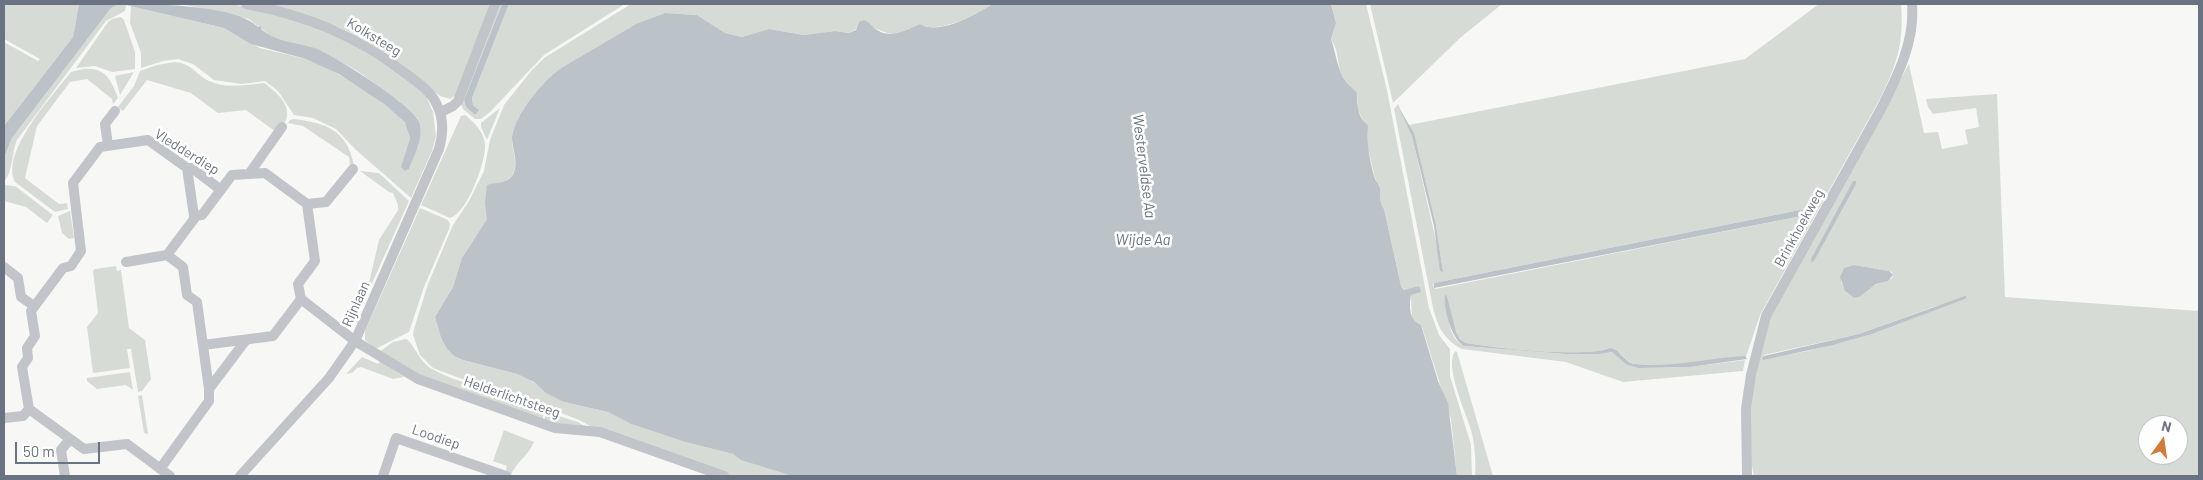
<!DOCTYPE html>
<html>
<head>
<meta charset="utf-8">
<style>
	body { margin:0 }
	#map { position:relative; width:2203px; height:480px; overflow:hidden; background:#f7f7f5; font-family:Barlow,sans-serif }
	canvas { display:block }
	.frame { position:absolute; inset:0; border:5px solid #6a7382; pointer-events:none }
	.north { position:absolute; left:2138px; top:415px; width:50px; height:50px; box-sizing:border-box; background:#fff; border:1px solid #c3c7cd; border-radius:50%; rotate:14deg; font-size:14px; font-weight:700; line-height:20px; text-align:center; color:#6a7382 }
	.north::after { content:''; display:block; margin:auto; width:18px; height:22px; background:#cf7d3e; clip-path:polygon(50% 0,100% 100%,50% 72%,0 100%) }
	.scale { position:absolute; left:15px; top:442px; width:85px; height:22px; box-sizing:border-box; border:2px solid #6a7382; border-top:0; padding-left:6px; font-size:15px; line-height:18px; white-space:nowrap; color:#6a7382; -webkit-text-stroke:4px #fff; paint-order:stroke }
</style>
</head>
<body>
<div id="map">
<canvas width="2203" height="480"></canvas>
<div class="frame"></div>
<div class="north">N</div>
<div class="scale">50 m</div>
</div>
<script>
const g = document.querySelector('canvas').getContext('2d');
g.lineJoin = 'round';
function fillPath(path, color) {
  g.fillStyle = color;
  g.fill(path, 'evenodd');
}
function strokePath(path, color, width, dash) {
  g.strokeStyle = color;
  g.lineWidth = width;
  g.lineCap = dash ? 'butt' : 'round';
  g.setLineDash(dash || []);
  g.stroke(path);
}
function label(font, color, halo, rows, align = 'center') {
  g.font = font + ' Barlow,sans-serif';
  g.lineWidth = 5;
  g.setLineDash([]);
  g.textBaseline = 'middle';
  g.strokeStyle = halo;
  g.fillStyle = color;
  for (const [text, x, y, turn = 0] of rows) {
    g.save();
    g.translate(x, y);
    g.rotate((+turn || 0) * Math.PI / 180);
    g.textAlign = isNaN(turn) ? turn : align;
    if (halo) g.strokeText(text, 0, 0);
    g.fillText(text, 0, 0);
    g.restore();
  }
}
fillPath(new Path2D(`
	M4,4h75l-6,33 -69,89v-84l34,19 2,-2 -36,-20z
	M182,4h50l62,14 75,33 56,43 8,18 3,24 -4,15 -21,47 -56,-49 -19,-20 -23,-11 -19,-3 -16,-24 -13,-10 -23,3 -28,-4 -21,-16 -15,-5 -15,2 -22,7v-15l-11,-30 1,-17 93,22 36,20 46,11 19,7 46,28 32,25 4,7 3,12 -6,20 3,12 2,-1 10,-25 -1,-25 -19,-18 -43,-31 -38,-20 -45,-12 -24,-19z
	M265,4h226l-34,90 -7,5 -10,-3c-28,-22 -56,-47 -88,-63 -28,-13 -58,-21 -87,-29z
	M498,4h4l-38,96 2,7 9,8 3,-6 -5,-4 -1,-7 37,-94h116l-81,51 -54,57 -9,7h-6l-12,-10 -3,-6z
	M631,4h362c-17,10 -54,31 -73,20 -33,16 -30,9 -61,-2l-3,7 -7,4 -14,-2 -31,4 -35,-6 -27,8 -17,-4 -28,-18 -32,-2 -29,11 -75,44c-17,13 -46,46 -49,68 -1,13 7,26 1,38 -5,8 -16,10 -24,10l-2,35 -25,39 -9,29 -18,30 6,21 6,11 7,7 9,4 54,14 11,5 36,23 44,10 23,12 54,18 48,12 8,5 125,17h-134l-140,-49 -13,-7 -77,-30 -37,-10 -32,-12 -13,-13 -7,-20 1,-6 14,-45 25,-59 16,-24 15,-30 6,-31 14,-35 28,-35 12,-12z
	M1331,4h35l21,86 42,218 10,27 11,14v27l21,69 1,31h-15l-6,-57 -29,-92 -9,-6 -1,-3 -1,-23 9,-9 -15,4 -4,-4 -17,-77 -3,-4 -1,-15 -5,-12 -7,-30 -1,-18 -9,-21 -1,-14 -12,-14 -5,-10 -4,-22 -5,-10 5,-16z
	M1370,4h132l-42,34 -67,65z
	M1819,4h82c3,37 -3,57 -19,91l-122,220 -14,42c-37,2 -73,11 -111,7 -10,-1 -15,-16 -25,-16 -3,0 -7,2 -11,3 -43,4 -90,-2 -134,-8 -13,-8 -14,-32 -18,-47 1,17 0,42 17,50l102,8h34l13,-2 14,13 11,3 52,-1 55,-7 -2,11 -120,11 -57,-20 -104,-13c-18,-9 -24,-22 -29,-41l-39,-199 4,-5 14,31 31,137 -7,-47 -22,-91 -5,-9 336,-66zM1810,208l3,4 -1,2 -377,75 -2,-4 1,-2z
	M117,5h9l-1,6 -19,10 -89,119c-5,11 -5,36 -13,41v-23l8,-20 99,-130z
	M121,17l3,3 11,32v17l-23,3 -17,-6 -19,2 32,-46 4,-3z
	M175,62c18,2 20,12 34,19 17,8 37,4 55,2 10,7 25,19 23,33 0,6 -7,12 -11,16l-30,-22 -28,3 -27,-20 -44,-13 -24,31 -5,-4 16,-21 6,-15 17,-6z
	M1909,64l15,69 14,-1 4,17 26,-5 -3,-14 14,-3 -3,-19 -43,6 -5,-7 -2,-8 71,-5 8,203 194,14v165h-445c-11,-51 2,-110 16,-159zM1854,265l35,6 3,1 1,5c-6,5 -12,5 -18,8 -8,4 -12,11 -21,13l-7,-5 -6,-11 3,-14zM1966,298l-94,36 -64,17 -45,8 1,-4 95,-21 74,-27zM2148,425h30v30h-30z
	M83,69c22,-2 28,10 35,29l-5,6 -1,-5 -25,-20 -17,3 -33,44 -12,52 34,26 8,-1 1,6 -13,3 -40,-30c-15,-30 38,-87 56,-110z
	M134,72l-14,23 -5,-19z
	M500,108l-13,32 -6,-13v-4z
	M465,115c9,7 18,16 20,28 2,17 -18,71 -35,75l-29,-13 40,-89z
	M294,119c32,4 53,11 60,46l-4,1 -1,-9 -46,-31 -15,-3 -4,5 6,-8z
	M360,171l19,2 30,28 -53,118 -6,-1 19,-35 10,-43 19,-30v-5l-5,-12 -4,-1z
	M4,185l11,1 38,29 -6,8 -21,-16 -22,-6z
	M420,208l28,12 2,4 -1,5 -25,58 -15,45 -34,17 -10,-9v-9z
	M70,211l4,27 -5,1 -7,-6 -4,-17z
	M116,266l1,5 4,-1 8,58 16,12 6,39 -9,12 -4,1 -7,-43h-4l3,19 -37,5 -6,-46 11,-14 -5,-42 2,-2z
	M406,339c9,5 12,23 28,31 34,19 77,19 109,41v8l-130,-46 -34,-21 14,-10z
	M1455,351l2,1 36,124h-18c1,-15 0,-31 -4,-46 -5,-17 -27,-64 -16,-79z
	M362,357l16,7 2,-3 24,16 -11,2 -32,-12 -4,1 -5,5 -6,1z
	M130,372l3,18 -7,-5 -29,4 -10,-8v-3z
	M142,395l6,39 -4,-1 -6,-37z
	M549,413l29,9 6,4 -17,1 -23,-7 2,-6z
	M504,430l30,12c-5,13 -18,20 -23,33l-6,-2 2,-7 -14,-5z`), '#d6dcd5');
fillPath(new Path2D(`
	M79,4c40,0 152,-4 179,23l3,-1v3c16,14 37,13 56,20 19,8 96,56 102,73 5,16 -4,32 -10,47l-4,2 -4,-4 9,-29 -5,-16 -21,-18 -45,-30 -33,-15 -55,-15 -27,-16 -98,-23h-9l-6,3 -99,130 -8,20v-32l69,-89z
	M502,4h7l-37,94 1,7 6,5 -4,5 -9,-8 -2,-7z
	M993,4h338l5,19 -5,16c5,14 6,31 15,43 3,4 8,7 11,11 0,11 1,26 11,32 -2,15 2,39 7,54 2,4 5,7 5,11 1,7 -1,12 4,19l17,77 3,4 15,-4 2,6 -10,3c-2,12 -2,25 10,30l17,56 10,22 9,73h-664l-52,-16 -8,-6 -48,-12 -54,-18 -23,-12 -44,-10 -18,-9 -12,-11 -17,-8 -54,-14 -9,-4 -7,-7 -6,-11 -6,-21 18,-30 9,-29 25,-39 -2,-16 2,-18c8,-3 19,-1 25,-9 8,-11 0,-27 0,-39 2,-22 32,-57 49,-69l75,-44 29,-11 32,2 28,18 17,4 27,-8 35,6 31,-4 14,2 7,-3 3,-8 5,-2c6,2 8,7 13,10 13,9 30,0 43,-6 19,12 56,-10 73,-20z
	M1399,108l15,25 22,92 7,47 -3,-1 -6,-45 -22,-90z
	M1853,181h3v3l-42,77 -3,1v-3z
	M1810,208l3,1 -1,5 -378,74v-5z
	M1854,265l35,6 4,4 -5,6 -12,3 -17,13 -5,1 -9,-7 -5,-14 4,-9z
	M1445,295l2,1 9,36 4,7 5,4c42,6 92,12 134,8 4,-1 7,-2 11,-3 10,0 14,15 25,16 37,4 74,-6 110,-8l2,3 -57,8 -52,1 -11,-3 -15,-13 -12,2h-34l-102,-8c-12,-6 -21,-38 -19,-51z
	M1965,296l2,1 -2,2 -93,35 -43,12 -66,14 -1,-2 2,-2 95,-22z`), '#bbc2c8');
strokePath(new Path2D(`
	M441,112l12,-6 5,-5 37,-97
	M108,145l-3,-21 10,-13
	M187,168l7,48
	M249,174l33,-47
	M307,204l19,-2 27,-33
	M167,255l27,-36v-3l8,-1 30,-40 33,-2 42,31 8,57 -17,23 3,15 54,42 63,38 137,49 45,4 124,44
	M126,262l41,-7 16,12 4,28 10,7 12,87v12l-49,68
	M4,267l14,11 3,19 13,9
	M203,345l70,-9 28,-37
	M209,389l37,-49
	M4,418l19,-2 6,-7
	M65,476l-4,-26 9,-11
	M170,476l-43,-32 -43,5 -55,-40 -7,-42 6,-9 -1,-10 8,-12 -4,-25 32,-43 8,-2 10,-15 -8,-68 27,-36 48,-7 39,28h5l29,22
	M240,476l89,-98 26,-37 84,-192c4,-14 5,-30 -2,-44 -6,-14 -20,-23 -32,-32 -48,-37 -99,-58 -159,-69
	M383,476l13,-38 110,38
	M1747,476l-1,-67 5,-34 15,-59 116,-209c16,-32 33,-66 30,-103`), '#c1c4c8', 10);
label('14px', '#6a7382', '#fff', [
	["Kolksteeg",374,37,31],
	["Vledderdiep",187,152,32],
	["Brinkhoekweg",1799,228,-61],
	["Rijnlaan",356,304,-66],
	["Helderlichtsteeg",512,397,19],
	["Loodiep",436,437,19]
]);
label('italic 15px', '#66737e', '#fff', [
	["Westerveldse Aa",1144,166,83],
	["Wijde Aa",1143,240]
]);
</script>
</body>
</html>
